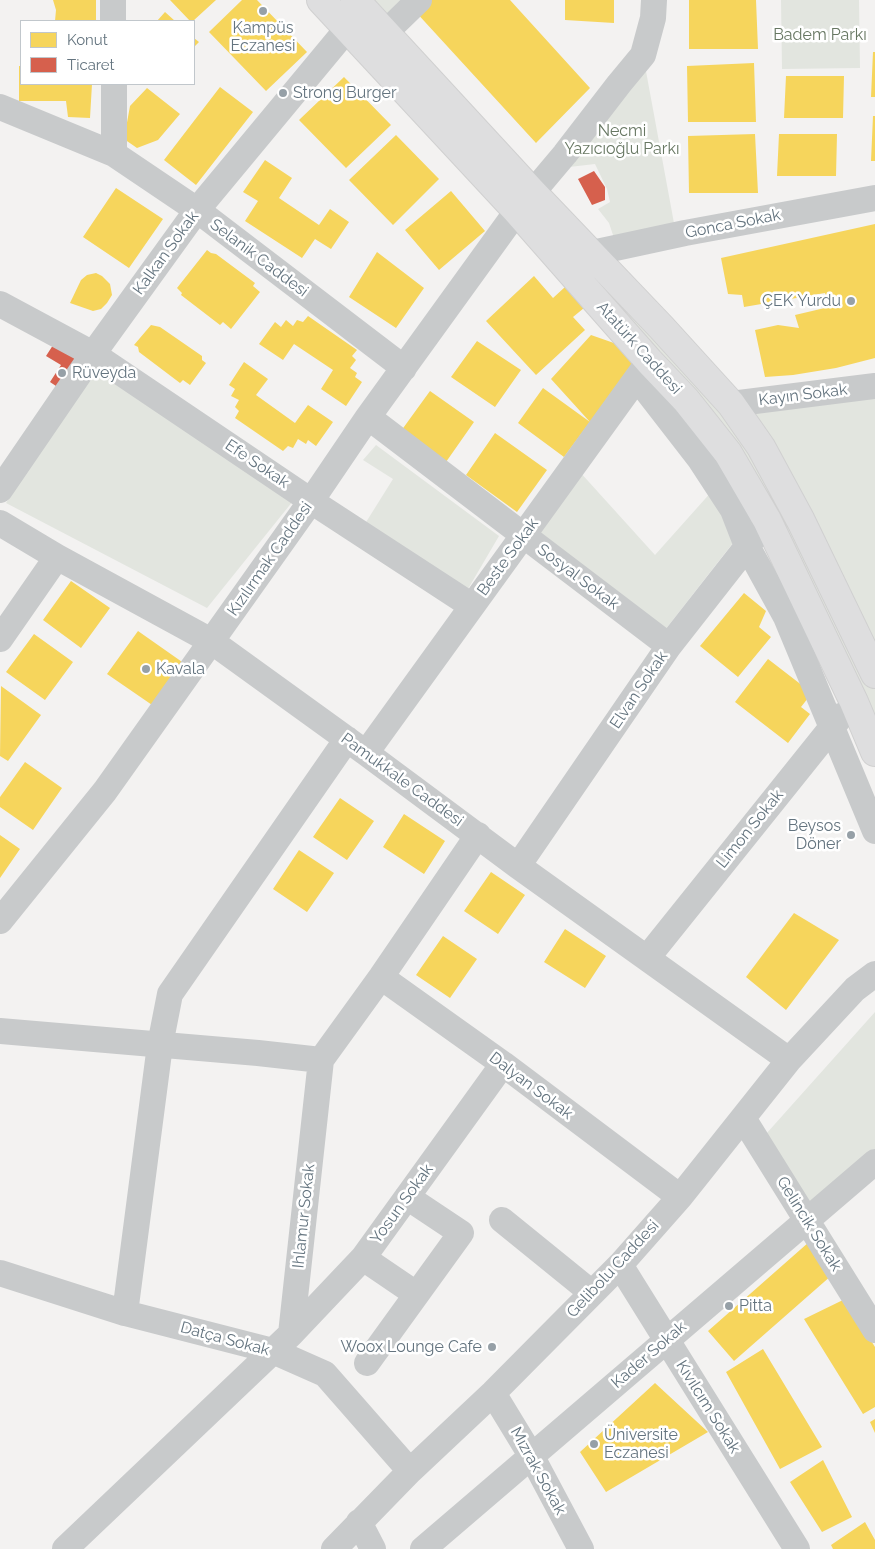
<!DOCTYPE html>
<html>
<head>
<meta charset="utf-8">
<style>
	body { margin:0 }
	#map { position:relative; width:875px; height:1549px; overflow:hidden; background:#f3f2f1; font-family:Raleway,sans-serif }
	canvas { display:block }
	.legend { position:absolute; left:20px; top:20px; width:175px; height:65px; box-sizing:border-box; background:#fff; border:1px solid #c1c7cc; margin:0; padding:6px 9px; list-style:none; font-size:15px; color:#64747f }
	.legend li { display:flex; align-items:center; gap:10px; height:25px }
	.legend b { width:25px; border:1px solid #c1c7cc }
</style>
</head>
<body>
<div id="map">
<canvas width="875" height="1549"></canvas>
<ul class="legend">
<li><b style="height:14px;background:#f6d55c"></b>Konut</li>
<li><b style="height:14px;background:#d6604d"></b>Ticaret</li>
</ul>
</div>
<script>
const g = document.querySelector('canvas').getContext('2d');
g.lineJoin = 'round';
function fillPath(path, color) {
  g.fillStyle = color;
  g.fill(path, 'evenodd');
}
function strokePath(path, color, width, dash) {
  g.strokeStyle = color;
  g.lineWidth = width;
  g.lineCap = dash ? 'butt' : 'round';
  g.setLineDash(dash || []);
  g.stroke(path);
}
function label(font, color, halo, rows, align = 'center') {
  g.font = font + ' Raleway,sans-serif';
  g.lineWidth = 5;
  g.setLineDash([]);
  g.textBaseline = 'middle';
  g.strokeStyle = halo;
  g.fillStyle = color;
  for (const [text, x, y, turn = 0] of rows) {
    g.save();
    g.translate(x, y);
    g.rotate((+turn || 0) * Math.PI / 180);
    g.textAlign = isNaN(turn) ? turn : align;
    if (halo) g.strokeText(text, 0, 0);
    g.fillText(text, 0, 0);
    g.restore();
  }
}
fillPath(new Path2D(`
	M321,0h98l-34,32 346,372 144,-18v366l-147,-299z
	M781,0h78l1,68 -78,1z
	M643,55l33,179 -59,13 -8,-24 -11,-14 12,-7 -3,-13 -12,-25 -43,5z
	M97,368l196,133 -86,107 -201,-105z
	M376,445l123,91 -34,58 -102,-67 30,-48 -30,-19z
	M579,471l76,84 58,-65 23,49 -71,91 -129,-98z
	M875,1012v140l-66,52 -43,-70z`), '#e2e5df');
fillPath(new Path2D(`
	M53,0h43v21h-41l1,-11z
	M170,0h46l-23,21h-3z
	M242,0h15l50,52 -41,39 -57,-59z
	M426,0h84l80,88 -54,55 -122,-133z
	M565,0h49v23l-49,-3z
	M689,0h67l2,49h-69z
	M165,12l10,9h-18z
	M194,38l5,4 -5,5z
	M873,52h2v45h-4z
	M754,63l2,59h-68l-1,-56z
	M19,66h2v18h71l-2,34 -22,-1 -2,-16h-47z
	M786,76h58l-1,42h-59z
	M344,77l47,48 -45,43 -47,-48z
	M220,87l33,25 -57,73 -32,-25z
	M147,88l33,26 -22,26 -21,8 -13,-9 6,-33z
	M873,116h2v45h-4z
	M755,134l3,59h-69l-1,-57z
	M779,134h58l-1,42h-59z
	M396,135l43,44 -46,46 -44,-45z
	M265,160l27,18 -13,20 40,27 11,-16 19,13 -18,27 -16,-10 -13,19 -57,-37 13,-20 -15,-9z
	M116,188l47,31 -34,49 -46,-31z
	M451,191l34,40 -46,39 -34,-40z
	M875,224v134l-39,10 -43,7 -28,2 -10,-47 23,-5 21,3 -4,-13 34,-8 -4,-14 -81,14 -2,-12 -14,-1 -7,-36z
	M207,250l4,3 5,1 39,29 -2,3 7,6 -29,37 -8,-7 -3,3 -39,-30 1,-2 -5,-5z
	M377,252l47,36 -28,40 -47,-31z
	M96,273l6,3 8,8 2,11 -5,8 -6,6 -8,2 -23,-8 11,-23 6,-5z
	M534,276l19,22 12,-11 19,21 -11,9 12,13 -49,45 -50,-54z
	M308,316l49,34 -5,6 4,4 -6,8 7,5 -2,4 7,5 -16,24 -25,-17 12,-19 -39,-26 -11,16 -24,-16 16,-22 6,5 5,-7 7,6 4,-6 6,2z
	M151,325l9,2 42,29v4l4,3 -16,22 -7,-5 -3,3 -41,-31 -1,-5 -4,-2z
	M591,335l40,14 2,26 -43,47 -39,-43z
	M477,341l44,29 -26,37 -44,-30z
	M244,362l24,17 -12,16 39,28 13,-18 25,17 -17,24 -8,-6 -2,4 -8,-5 -5,9 -5,-2 -5,5 -48,-33 4,-7 -4,-4 4,-7 -8,-4 4,-7 -6,-4z
	M543,388l47,34 -26,35 -46,-34z
	M430,391l44,31 -28,40 -45,-31z
	M495,433l52,37 -30,42 -51,-37z
	M71,581l39,27 -29,40 -38,-28z
	M744,593l22,18 -7,16 12,10 -33,40 -38,-31z
	M138,631l47,33 -30,43 -48,-33z
	M34,634l39,28 -28,38 -39,-28z
	M768,659l44,34 -11,14 9,7 -22,29 -53,-41z
	M1,686l40,29 -33,46 -8,-5z
	M25,762l37,26 -29,42 -33,-23v-10z
	M340,798l34,23 -27,39 -34,-23z
	M404,814l41,27 -21,33 -41,-27z
	M0,835l20,14 -20,29z
	M299,850l35,23 -27,39 -34,-23z
	M491,872l34,23 -27,39 -34,-23z
	M794,913l45,27 -53,70 -40,-33z
	M565,929l41,27 -21,32 -41,-26z
	M443,936l34,23 -27,39 -34,-23z
	M809,1242l23,33 -98,86 -26,-30z
	M845,1299l30,48v60l-12,7 -59,-95z
	M763,1349l59,98 -42,22 -54,-97z
	M655,1383l53,49 -102,60 -26,-40z
	M875,1419v14l-5,-11z
	M823,1460l29,57 -30,15 -32,-50z
	M865,1522l10,18v9h-42l-2,-4z`), '#f6d55c');
fillPath(new Path2D(`
	M594,171l11,16v13l-13,5 -14,-26z
	M55,342l25,14 -21,32 -9,-6 11,-17 -15,-9z`), '#d6604d');
const major = new Path2D(`
	M321,0l196,211 132,150 37,39 42,53 39,67 87,182 21,50
	M355,0l177,192 129,135 70,77 30,43 40,74 74,153`);
strokePath(major, '#d0d0d0', 30);
strokePath(new Path2D(`
	M113,0v21
	M385,33l34,-33
	M114,84v70
	M0,107l114,47 83,56 207,158
	M592,253l93,-20 190,-35
	M0,304l93,50 218,147 161,105
	M637,378l62,80 34,52 14,36 39,71 89,214
	M731,404l144,-18
	M368,417l301,229
	M0,490l93,-136 104,-144 151,-182
	M0,523l57,34 154,84 155,112 152,113 271,194
	M0,639l57,-82
	M366,753l281,-389
	M518,866l151,-220 87,-111
	M0,921l105,-130 206,-290 57,-84 149,-206 48,-57 54,-70 24,-29 10,-37 1,-18
	M647,958l194,-242
	M381,977l122,87 177,133
	M0,1031l258,22 63,7
	M743,1118l132,212
	M502,1220l90,73
	M363,1258l53,36
	M620,1265l177,284
	M0,1273l125,40 148,38 52,23 85,97
	M125,1313l35,-268 10,-51 177,-255
	M291,1334l72,-76 140,-194
	M367,1363l94,-130 -54,-36
	M493,1393l39,64 49,92
	M359,1522l14,27
	M65,1549l226,-215 30,-274 60,-83 97,-142
	M334,1549l76,-78 83,-78 127,-128 60,-68 109,-137 66,-71 20,-15
	M423,1549l452,-387`), '#c8cacb', 26);
strokePath(major, '#dededf', 28);
for (const [x, y, r, color] of [
	[263,11,5,"#96a0a7"],
	[283,93,5,"#96a0a7"],
	[851,301,5,"#96a0a7"],
	[62,373,5,"#96a0a7"],
	[146,669,5,"#96a0a7"],
	[851,835,5,"#96a0a7"],
	[729,1306,5,"#96a0a7"],
	[492,1347,5,"#96a0a7"],
	[594,1444,5,"#96a0a7"]
]) {
  const dot = new Path2D();
  dot.arc(x, y, r, 0, 2 * Math.PI);
  g.fillStyle = color;
  g.fill(dot);
  strokePath(dot, '#fff', 2);
}
label('16px', '#64747f', '#fff', [
	["Kampüs",263,28,"center"],
	["Eczanesi",263,46,"center"],
	["Strong Burger",293,93],
	["ÇEK Yurdu",841,301,"right"],
	["Rüveyda",72,373],
	["Kavala",156,669],
	["Beysos",841,826,"right"],
	["Döner",841,844,"right"],
	["Pitta",739,1306],
	["Woox Lounge Cafe",482,1347,"right"],
	["Üniversite",604,1435],
	["Eczanesi",604,1453]
], 'left');
label('16px', '#677762', '#fff', [
	["Badem Parkı",820,35],
	["Necmi",622,131],
	["Yazıcıoğlu Parkı",622,149]
]);
label('16px', '#64747f', '#fff', [
	["Gonca Sokak",733,224,-11],
	["Kalkan Sokak",166,253,-54],
	["Selanik Caddesi",259,258,37],
	["Atatürk Caddesi",639,348,48],
	["Kayın Sokak",803,395,-7],
	["Efe Sokak",257,464,34],
	["Beste Sokak",508,557,-54],
	["Kızılırmak Caddesi",270,559,-55],
	["Sosyal Sokak",578,577,37],
	["Elvan Sokak",639,690,-56],
	["Pamukkale Caddesi",402,780,36],
	["Limon Sokak",750,829,-51],
	["Dalyan Sokak",531,1086,37],
	["Yosun Sokak",402,1204,-54],
	["Ihlamur Sokak",304,1216,-84],
	["Gelincik Sokak",809,1224,58],
	["Gelibolu Caddesi",613,1269,-47],
	["Datça Sokak",225,1339,15],
	["Kader Sokak",649,1355,-41],
	["Kıvılcım Sokak",708,1407,58],
	["Mızrak Sokak",538,1471,61]
]);
</script>
</body>
</html>
